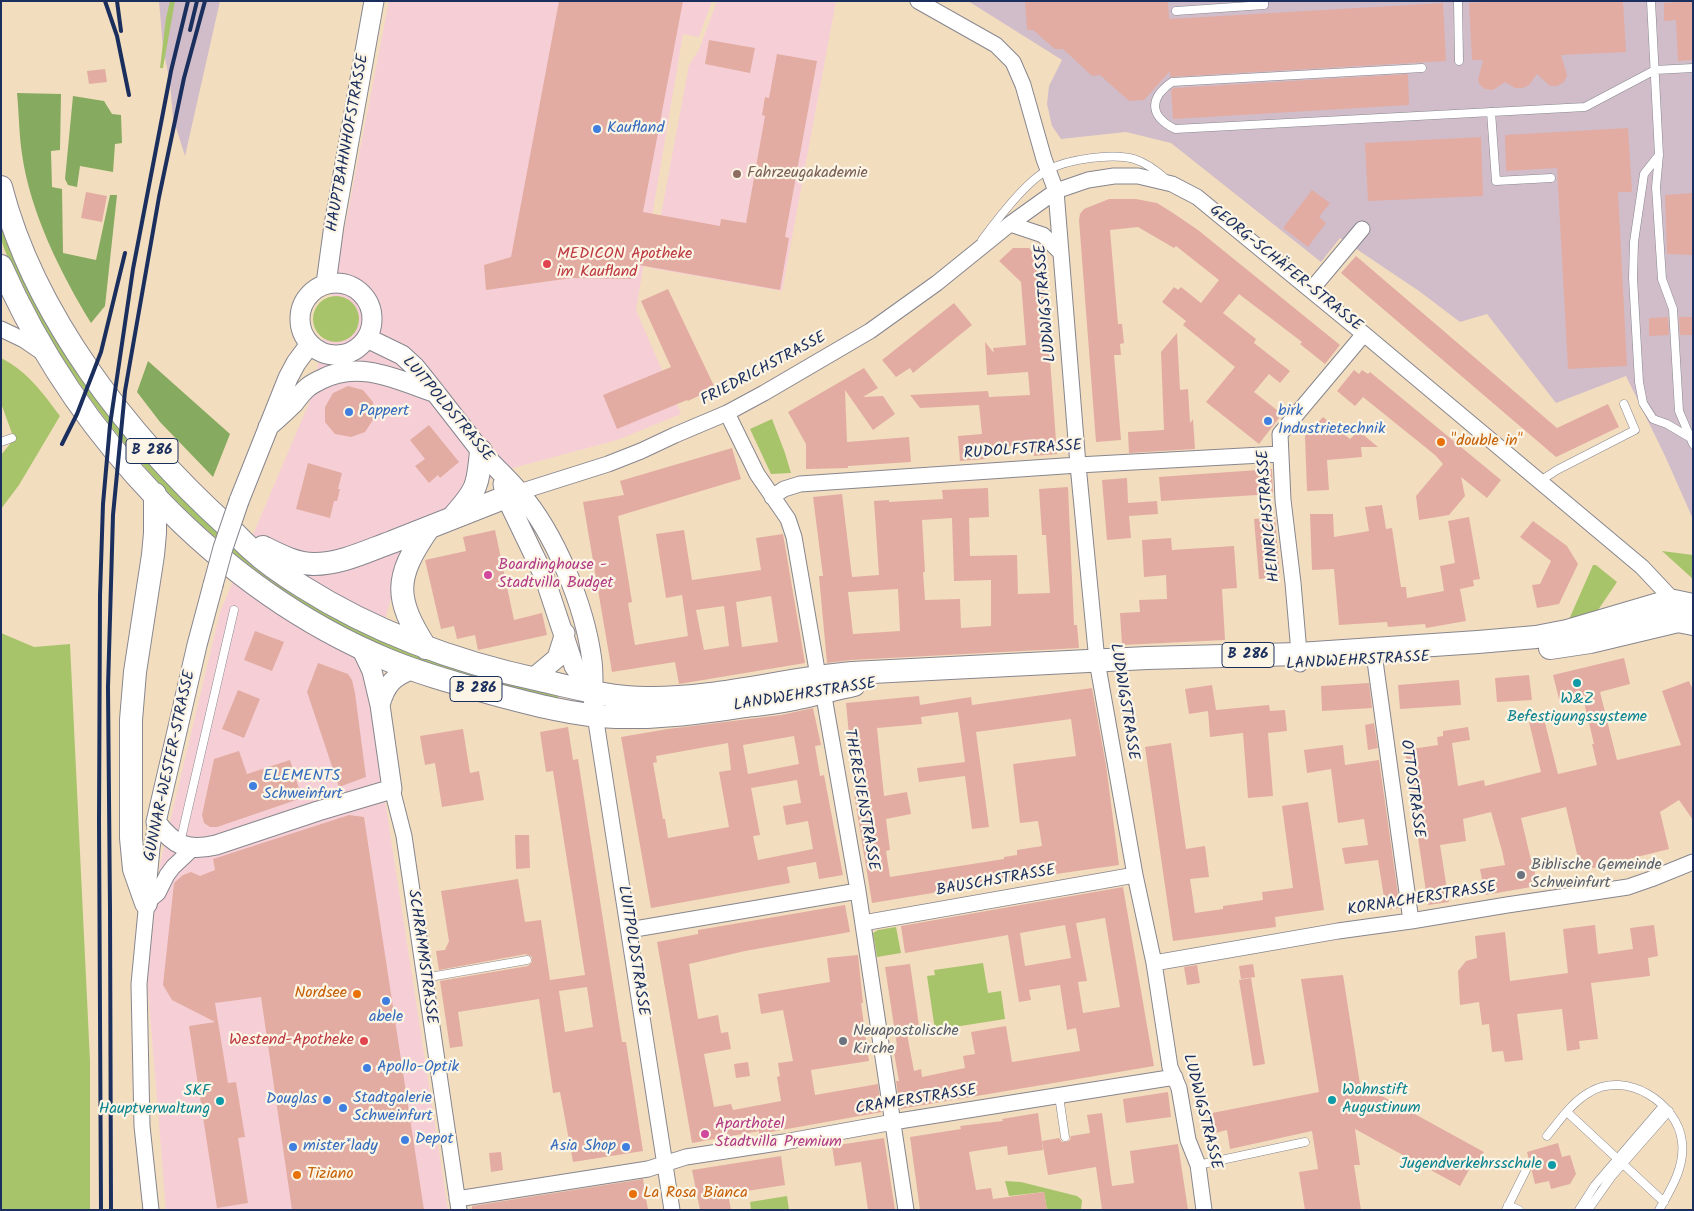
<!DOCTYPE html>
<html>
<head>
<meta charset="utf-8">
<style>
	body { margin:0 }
	#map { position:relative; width:1694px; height:1211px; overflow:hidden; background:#f3ddbf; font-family:Kalam,sans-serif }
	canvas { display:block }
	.frame { position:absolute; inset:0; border:2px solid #1b2f5e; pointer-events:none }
</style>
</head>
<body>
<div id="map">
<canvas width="1694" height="1211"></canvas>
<div class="frame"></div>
</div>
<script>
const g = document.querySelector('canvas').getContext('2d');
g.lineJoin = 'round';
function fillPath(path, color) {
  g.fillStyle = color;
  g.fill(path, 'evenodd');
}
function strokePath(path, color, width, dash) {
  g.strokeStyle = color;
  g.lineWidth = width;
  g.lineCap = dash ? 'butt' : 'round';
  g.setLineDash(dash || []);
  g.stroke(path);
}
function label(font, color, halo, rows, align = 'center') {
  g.font = font + ' Kalam,sans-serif';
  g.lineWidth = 4.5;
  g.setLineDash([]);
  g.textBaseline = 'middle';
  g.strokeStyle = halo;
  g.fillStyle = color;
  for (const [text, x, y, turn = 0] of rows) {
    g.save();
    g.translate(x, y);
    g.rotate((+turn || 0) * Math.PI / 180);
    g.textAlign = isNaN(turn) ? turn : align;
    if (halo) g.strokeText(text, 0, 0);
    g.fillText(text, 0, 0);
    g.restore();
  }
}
fillPath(new Path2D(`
	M389,1h323l-13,36 -16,-3 -47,276 45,104 -64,26 -115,31 -52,36 -48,53 -35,123 81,527h-282l-19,-233 13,-113 60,-252 92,-216z
	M717,1h119l-54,290 -131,-23 38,-203 10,-15z`), '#f6cfd6');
fillPath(new Path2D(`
	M159,1h61l-35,155 -12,-38 -3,-35 -7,-35z
	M968,1h725v518l-28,-63 -39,-80 -70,27 -69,-89 -27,8 -41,-31 -79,-53 -19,24 -150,-119 -45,-11 -65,7 -9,-13 -5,-22 2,-18 13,-26z`), '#d1bdc9');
fillPath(new Path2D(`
	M170,1h5l-12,67h-3l6,-50z
	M1,221l81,154 47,66 59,62 96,80 275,110 -1,6c-44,-10 -88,-21 -131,-36 -155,-54 -280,-172 -367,-309 -15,-24 -28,-49 -40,-75 -7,-12 -17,-28 -19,-42 0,-5 0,-11 0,-16z
	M313 319a23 23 0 1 1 46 0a23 23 0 1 1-46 0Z
	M1,358c26,13 42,35 59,58l-41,69 -18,24v-54l13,-16 -13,-36z
	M772,419l13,34 6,20 -20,1 -21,-45z
	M1662,551l31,4v24z
	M1593,565h3l21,17 -23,34 -27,8z
	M1,633l33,14 36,-3 20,417v149h-89z
	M896,927l5,26 -24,4 -4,-24 5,-3z
	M983,963l5,30 13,-2 4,28 -70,11 -8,-54 8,-1 -1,-5z
	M1005,1181l16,1 56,14 5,4 -1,10h-34l-3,-18 -35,4z
	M787,1196l2,14h-38l-1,-8z`), '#a8c46b');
fillPath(new Path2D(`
	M17,93l44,1 -1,56 -9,1 1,36 10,2 1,64 33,7 14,-65h7l-12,111 -14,17c-30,-49 -61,-111 -69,-169 -3,-20 -3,-41 -5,-61z
	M73,96l31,5 8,13 9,1 1,28 -7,1 -2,28 -33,-6 -3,21 -9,-2 -3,-6z
	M148,361l82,73 -17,43 -53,-55 -23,-30z`), '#86aa5f');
fillPath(new Path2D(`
	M559,1h124l-40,211 77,14 1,-7 25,4 19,-107 -3,-1 3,-18 4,1 8,-44 40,7 -32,176 4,1 -9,52 -147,-26 -2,15 -59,-1 -86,12 -2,-25 27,-8z
	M1025,1h143l1,18 274,-16 3,58 -276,16v-6l-26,29 -15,1 -29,-26 -8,1 -29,-27h-8l-22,-19h-6z
	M1498,1h125l3,51 -65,3 6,20 -3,7 -7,4h-7l-13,-12 -8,11 -6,3h-8l-10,-6 -12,8 -8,-1 -5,-4 -2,-5 5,-20h-11l-3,-57z
	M1693,1v59l-15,1 -2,-41 -12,1v-18z
	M709,40l46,8 -5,25 -45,-9z
	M105,69l2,13 -18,2 -2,-13z
	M1408,74l1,31 -236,14 -2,-29 3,-2z
	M1628,128l4,64h-14l9,174 -59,3 -11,-201 -51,3 -1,-36z
	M1481,137l2,59 -115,5 -3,-58z
	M1312,190l18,13 -11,14 7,6 -18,24 -25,-19z
	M86,192l21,4 -5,26 -21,-4z
	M1693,193v62l-26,-1 -2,-59z
	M1109,199h27l21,4 16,10 25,17 142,115 -15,19 -25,-20 2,-2 -63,-48 -16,19 33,26 -2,4 36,28 -10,12 -11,-9 -15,18 28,22 -23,30 -53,-42 29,-35 -52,-42 3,-4 -24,-19 12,-15 4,3 3,-3 20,16 18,-23 -43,-34 -2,2 -36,-21 -28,3 8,94h4l2,19 -4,1 1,11h-7l7,85 -25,2 -17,-222 1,-6 4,-5z
	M1013,248h16l14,16 14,190 -23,2 -1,-12 -49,4 1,11 -25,2 -2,-25 24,-2 -3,-29 -59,3 -10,-13 78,-4 1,6 41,-2 -2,-23 -41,3 -2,-33 9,11 -1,-5 33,-3 -5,-63 -22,-21z
	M1356,256l201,172 51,-24 11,23 -63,30 -215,-184z
	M668,289l47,99 -27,13 -1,-1 -70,29 -14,-34 68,-28 -30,-66z
	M954,303l18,22 -59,48 -3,-5 -14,9 -14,-17z
	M1668,317l1,18 -20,1v-18z
	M1679,317h14v18h-13z
	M1177,333l3,57 8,-1 2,34 3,-4 2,30 -66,4 -1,-21 36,-2 -3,-78z
	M864,368l14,20 -15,9 20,-1 12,18 -22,16 -28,-40 2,52 62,-5 2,25 -63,4v2l-42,1v-25l-18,-32z
	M1354,370l5,4 3,-4 6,4 2,-2 131,108 -14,18 -26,-21 4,19 -16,19 -30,5 -3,-24 27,-32 -8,-9 -72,-58 -8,9 -18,-15z
	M348,386l15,4 10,12 2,15 -10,15 -14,5 -16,-3 -10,-12v-15l8,-14z
	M1323,417l27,22 10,-10v3l18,15h-17l1,10 -35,3 2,30 -22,1 -2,-55z
	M429,425l30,37 -19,16 -2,-3 -9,8 -14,-17 10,-7 -15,-19z
	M732,448l9,31 -123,37 14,86 -4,1 7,42 53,-9 -6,-41 -16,3 -10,-64 28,-4 8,50 69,-10 -5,-32 27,-4 22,129 -126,21 -4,-22 -63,10 -29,-170 41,-7 -4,-14zM771,596l7,46 -36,5 -6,-45zM724,606l5,40 -25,4 -8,-40z
	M308,463l34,10 -4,16h2l-3,12h-3l-4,17 -34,-9z
	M1272,469l1,25 -112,7 -2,-24z
	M1127,478l1,25 29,-2 1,13 -29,2 2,22 -24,2 -5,-60z
	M1068,487l6,138h3l2,23 -228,12 -24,3 -8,-87h4l-10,-79 29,-3 10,83 27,-2 -5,-74 15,-1v2l54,-3 -1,-9 46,-2 1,29 -20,1 1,38 47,-1 1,39 32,-1 -4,-58h-4l-3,-46zM952,518l2,63 37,-1v46l-30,2 -1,-29 -35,1 -2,-28h2l-3,-52zM898,589l2,42 -47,3 -5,-42z
	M1382,505l4,24 6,-1 9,59h5l1,11 37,-7 -4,-25 15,-3 -7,-42 21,-4 11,62 -7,1 1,6 -14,3 6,32 -40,7 -1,-4 -37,3 -1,-5 -48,3 -5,-56 -22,1 -2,-56h23l1,23 35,-6 -4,-24z
	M1275,517l5,60 -21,2 -5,-60z
	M1533,521l34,25 11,18 -19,40 -22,4 -5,-23 8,-1 11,-23 -31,-24z
	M495,530l19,90 28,-7 5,22 -69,15 -3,-15 -18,4 -3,-13 -13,3 -16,-69 41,-9 -3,-14z
	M1171,538l1,12 62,-4 3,42 -15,1 3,51 -103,5 -2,-32 20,-1 -1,-12 28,-1 -1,-24 -22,2 -2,-37z
	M255,631l29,11 -12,29 -28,-11z
	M1624,658l6,26 -30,8 17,68 64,-15 -19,-54 27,-10 4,9v130l-14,-20 -19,12 9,37 -88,22 -15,-64 -45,11 10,42h2l4,26 -52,9 -5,-26 25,-4 -3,-14 -11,-39 -28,7 3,22 -26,4 9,57 -21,3 -23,-155 33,-5 -1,-8 6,-1v-5l25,-4 2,13 -18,3 6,43 26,-6 1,6 56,-14 -12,-50 15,-3 14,55 39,-9 -5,-21h2l-11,-46 -23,5 -7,-28z
	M318,663l30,11 4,6 3,13 11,84 -27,10 -32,-95z
	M1529,675l3,25 -35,2 -2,-24z
	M1459,680l2,25 -61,4 -2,-24z
	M1369,683l3,25 -50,3 -1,-25z
	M1212,685l4,25 53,-5 1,6 15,-1 2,21 -19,2 5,63 -25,2 -5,-65 -33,4 -2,-26 -19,3 -4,-25z
	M1092,688l14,77 13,100 -126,18 -121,20 -17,-103 -9,-97 73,-7 1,9 51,-8 1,8zM958,712l7,50 -48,6 2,14 46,-6 7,53 17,-2 -13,-95 95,-13 5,37 -63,8 7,59 18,-2 4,25 -25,4v5l-13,2v2l-114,18 -4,-26 4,-1 -4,-31 25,-5 -4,-22 -23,4 -7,-68 45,-4 -1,-7z
	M238,690l22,9 -16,39 -22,-9z
	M813,708l8,37 -6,1 5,30 4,-1 19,100 -24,4 -3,-17 -29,5 3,16 -139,25 -30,-171 47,-8 113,-14zM794,736l5,28 -51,10 -5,-29zM728,743l3,27 -12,2 10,55 -61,11 -3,-19h-2l-10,-56 4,-1 -1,-6zM797,780l4,23 -18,3 3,19 22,-4 5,28 -55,11 -5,-24 7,-1 -9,-47z
	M1374,723l4,25 -10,2 -3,-25z
	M568,727l5,33 5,-1 44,283h4l17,109 -70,11 -13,-70 -7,1 -14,-94 -81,13 5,34 -13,2 -10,-67 88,-15 4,-4v-5l-6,-3 -87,16 -3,-19 9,-1 4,-9 -8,-50 77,-12 7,43 16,-2 9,60 35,-5 -32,-204 -7,1 -6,-40zM587,987l6,40 -28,5 -6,-41z
	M463,729l7,44 9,-2 5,29 -42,7 -7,-44 -10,2 -5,-29z
	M1171,743l15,106 19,-3 4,31 -19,2 5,34 28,-4v-3l40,-6 -1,-8 31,-4 -11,-82 26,-4 16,108 -49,7 1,10 -103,14 -28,-194z
	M1343,745l2,20 34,-5 21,148 -14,2 -8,-50 -33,4 -3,-16 26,-3 -4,-26 -26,4 -7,-54 -24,4 -3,-23z
	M239,751l8,23 43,-14 12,38 -85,29h-7l-6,-4 -2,-8 12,-56z
	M349,815l15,2 60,393h-132l-31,-213 -46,6 13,80 8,-1 9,55 -7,1 10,65 -31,5 -28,-182 26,-4 -43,-22 -9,-15 11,-102 9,-8 8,-3 9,4 15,-6 -2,-11z
	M515,835h14l1,33 -14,1z
	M1123,887l31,179 -254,43 -4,-28h3l-6,-34 4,-1 -12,-79 25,-3 10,68 -13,2 7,37 7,-2 1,8 43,-9 -2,-12 12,-2 -4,-22 35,-6 6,36 68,-11 -4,-23 -9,2 -7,-45 -31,5 2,10 -12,2 -11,-67 -103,18 -4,-27zM1105,918l15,89 -37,6 -5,-31 9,-1 -11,-58zM1065,925l6,33 -46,8 -5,-33z
	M845,905l5,27 -105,19 -56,13 9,55 20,-4 3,18 7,-1 3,17 -27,5 10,53 17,-3 2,6 48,-9 -4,-24 3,-1 -2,-13 15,-2 -10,-51 -22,4 -3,-20 72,-12 -3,-24 31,-3 5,48h-2l8,58 -58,9 4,25 63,-11 4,28 -123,22v-3l-67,12 -35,-201 41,-8v-4z
	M1595,925l3,29 35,-5 -3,-21 24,-3 4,31 -10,2 2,18 -59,7 7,56 -19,2 1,8 -13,2 -5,-42 -45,5 6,46 -18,2 -2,-11 -11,1 -3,-28 -7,1 -3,-23 -19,3 -2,-34 8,-10 11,-3 -2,-22 30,-4 5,49 58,-8 -5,-44z
	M1253,964l2,13 -14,2 -2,-13z
	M1197,965l3,18 -13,2 -3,-18z
	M1343,975l17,109 124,68 -9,17 -4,-3 -11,20 -105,-57 5,36h-6l7,45h-56l-6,-38 19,-3 -6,-38 -82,18 -3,-19 -16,4 -4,-20 112,-22 -18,-113z
	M1251,978l14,86 -12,2 -14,-86z
	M748,1062l2,14 -14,2 -2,-14z
	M1168,1092l3,25 -45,6 -3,-24z
	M1038,1113l5,37 -35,5 -1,-9 -38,6 7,38 15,-2 2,11 51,-7 3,18h-127l-10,-73 51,-8 -1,-3 43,-5 -1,-2z
	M1102,1113l10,73 22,-3 -4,-32 48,-7 10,66h-86l-6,-43 -48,8 -6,-34 17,-3 3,4h4l4,-2 1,-4 19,-3 -3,-18z
	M884,1138l11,72h-27l-7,-48 -26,4 -3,-20z
	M1558,1143l4,14 8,-2 6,19 -6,10 -19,5 -2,-8 -14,3 -8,-32z
	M501,1152l2,18 -12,2 -2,-19z
	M781,1156l4,29 -57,9 3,16h-31l-8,-40z
	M643,1179l5,31h-176v-4z`), '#e2aca2');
const service = new Path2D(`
	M1458,1l1,60
	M1651,1l8,154 -3,32 6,92 11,30 6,102 14,33
	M1176,11l88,-6v-4
	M1422,68l-250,14c-23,16 -23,34 3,47l410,-22 70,-37 38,-2
	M1491,112l5,69 55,-3
	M1659,155l-15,19 -10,68 -1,36 6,104 4,21 10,16 14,5 22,13 1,-2
	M982,240c14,-19 45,-60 66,-70 20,-11 64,-17 86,-11 13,4 23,12 33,21
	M1,442l11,-4
	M1540,481l17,-11 78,-40 -11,-26
	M180,843l54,-233
	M424,978l103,-18
	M1059,1096l6,41
	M1567,1112l97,90
	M1547,1136c13,-16 25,-34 43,-44 36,-22 88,11 92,50 3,25 -11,47 -23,68
	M1198,1165l107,-23
	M1508,1205l11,5
	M1506,1210l20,-40
	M1579,1210l16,-25 68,-79
	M1588,1210l24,-34 57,-65`);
const minor = new Path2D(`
	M918,1l78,44 17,17 10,23 21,74 12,32 22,274 19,196 38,214 19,88 16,104 9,21 9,52 10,25 6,45
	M1010,224l33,11 18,18
	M1311,290l51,-61
	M1,329l23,11 19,13
	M727,413l30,61 31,45 6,18 24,139 5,15 35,200 48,319
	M510,495l98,-31 33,-13 34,-16 52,-22 37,-20 106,-62 67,-48 73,-59 46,-33 32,-11 26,-4h24l34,8 25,13 167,137 278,233 32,34 1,7
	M772,497l12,-8 16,-5 278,-19 202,-11
	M1375,661l36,260
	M1300,664l-7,-81 -10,-83 -3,-66 84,-100
	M595,715l77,495
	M392,789l12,47 55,374
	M146,903l12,-10 9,-18 6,-8 19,-18
	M863,923l272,-48
	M629,930l229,-39
	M1154,963l184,-32 73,-10 96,-16 121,-18 23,-8 42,-17
	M457,1199l191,-30 38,-12 98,-15 115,-21 276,-44
	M151,1210l-9,-84 -3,-142 13,-136 4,-26`);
const tertiary = new Path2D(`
	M300 319a36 36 0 1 1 72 0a36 36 0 1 1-72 0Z
	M326,284l8,-59 40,-224
	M367,338l35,17 13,12c22,27 43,55 65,83 12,15 27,27 39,42 36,41 66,114 73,169 2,15 0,30 2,45
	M268,427c9,-8 18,-16 26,-24 4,-5 8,-11 13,-15 3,-3 9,-6 13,-8 39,-21 78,0 116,13
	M503,484l3,13 38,79 30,90 18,26
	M239,501l49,-123 8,-15 14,-19
	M213,585l-16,60 -41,177c18,23 30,30 60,23l102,-34 74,-22 -12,-84 -8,-34 -11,-23
	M532,679l25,-21 8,-25
	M380,705c6,-21 13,-28 33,-36`);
const primary = new Path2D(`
	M1,187c33,129 129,251 226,339 8,7 16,16 24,23 15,14 34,27 52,38 73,46 153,75 237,93 35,8 71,18 107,18 69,1 136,-19 205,-25l295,-15 152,-4 179,-12 58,-5 31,-6 95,-28 12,-2 19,4
	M1,266c74,168 216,323 387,394 31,13 63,22 95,31 41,11 90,25 133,26 47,1 84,-4 130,-11 17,-2 35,-4 52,-8 19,-4 37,-9 56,-13
	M453,517c24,-27 25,-31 28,-66
	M263,547c16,8 33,17 51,17 27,0 53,-13 78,-22 38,-15 76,-30 114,-45
	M426,648c-32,-50 -32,-70 2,-119
	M1550,648l40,-6 88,-21 15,3
	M146,903l-12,-34 -3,-31v-118l4,-48 18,-117 2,-22v-39`);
strokePath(service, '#87868e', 9);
strokePath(minor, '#87868e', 17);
strokePath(tertiary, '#87868e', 21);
strokePath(primary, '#87868e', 24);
strokePath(service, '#fff', 8);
strokePath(minor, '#fff', 15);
strokePath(tertiary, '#fff', 19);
strokePath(primary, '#fff', 22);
strokePath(new Path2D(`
	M105,1l12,35 12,59
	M117,1l4,30
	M190,30l7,-29
	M62,444l15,-30 24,-62 24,-99
	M101,1210l-2,-389 1,-226 3,-91 7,-79 23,-156 38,-198 17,-70
	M111,1210l-1,-301 -2,-222 5,-172 12,-124 34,-194 25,-119 21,-77`), '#1b2f5e', 4);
const tertiaryBridge = new Path2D(`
	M213,585l10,-37 16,-47`);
strokePath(tertiaryBridge, '#87868e', 21, []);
strokePath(tertiaryBridge, '#fff', 19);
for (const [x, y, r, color] of [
	[597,129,5,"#3f7fe0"],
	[737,174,5,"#8d6e63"],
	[547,264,5,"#e0444e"],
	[349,412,5,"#3f7fe0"],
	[1268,421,5,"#3f7fe0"],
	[1441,442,5,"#e8710a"],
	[488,575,5,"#d1479c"],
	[1577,683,5,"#0f9aa8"],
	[253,786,5,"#3f7fe0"],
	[1521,875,5,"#6b7280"],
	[357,994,5,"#e8710a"],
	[386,1001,5,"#3f7fe0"],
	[364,1041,5,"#e0444e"],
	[843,1041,5,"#6b7280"],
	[367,1068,5,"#3f7fe0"],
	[327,1100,5,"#3f7fe0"],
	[1332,1100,5,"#0f9aa8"],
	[220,1101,5,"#0f9aa8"],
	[343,1108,5,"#3f7fe0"],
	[705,1134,5,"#d1479c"],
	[405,1140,5,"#3f7fe0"],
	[293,1147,5,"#3f7fe0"],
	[626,1147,5,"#3f7fe0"],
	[1552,1165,5,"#0f9aa8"],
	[297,1175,5,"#e8710a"],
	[633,1194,5,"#e8710a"]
]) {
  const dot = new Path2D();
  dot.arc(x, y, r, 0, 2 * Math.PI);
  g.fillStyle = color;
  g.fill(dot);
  strokePath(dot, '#fcf5e5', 2);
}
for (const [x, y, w] of [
	[152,451,52],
	[1248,655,52],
	[476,689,52]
]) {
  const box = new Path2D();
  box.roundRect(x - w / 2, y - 12.5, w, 25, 4);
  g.fillStyle = '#fcf5e5';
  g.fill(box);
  strokePath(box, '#1b2f5e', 1);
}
label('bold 15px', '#1b2f5e', null, [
	["B 286",152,451],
	["B 286",1248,655],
	["B 286",476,689]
]);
label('16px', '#366cbe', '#fcf5e5', [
	["Kaufland",607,129],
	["Pappert",359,412],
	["birk",1278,412],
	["Industrietechnik",1278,430],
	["ELEMENTS",263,777],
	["Schweinfurt",263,795],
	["abele",386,1018,"center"],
	["Apollo-Optik",377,1068],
	["Stadtgalerie",353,1099],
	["Schweinfurt",353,1117],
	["Douglas",317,1100,"right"],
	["Depot",415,1140],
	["mister*lady",303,1147],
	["Asia Shop",616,1147,"right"]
], 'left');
label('16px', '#1b2f5e', '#fcf5e5', [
	["HAUPTBAHNHOFSTRASSE",349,143,-80],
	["GEORG-SCHÄFER-STRASSE",1285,269,39],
	["LUDWIGSTRASSE",1047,303,-95],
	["FRIEDRICHSTRASSE",764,370,-28],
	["LUITPOLDSTRASSE",447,410,50],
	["RUDOLFSTRASSE",1023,451,-4],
	["HEINRICHSTRASSE",1270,516,-95],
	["LANDWEHRSTRASSE",1358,662,-3],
	["LANDWEHRSTRASSE",805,696,-9],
	["LUDWIGSTRASSE",1123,702,81],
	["GUNNAR-WESTER-STRASSE",171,766,-78],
	["OTTOSTRASSE",1411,789,82],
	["THERESIENSTRASSE",860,800,80],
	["BAUSCHSTRASSE",996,882,-10],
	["KORNACHERSTRASSE",1422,900,-9],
	["LUITPOLDSTRASSE",632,951,81],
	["SCHRAMMSTRASSE",421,957,82],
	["CRAMERSTRASSE",916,1101,-9],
	["LUDWIGSTRASSE",1201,1112,76]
]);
label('16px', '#785e54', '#fcf5e5', [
	["Fahrzeugakademie",747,174]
], 'left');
label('16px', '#be3a42', '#fcf5e5', [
	["MEDICON Apotheke",557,255],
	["im Kaufland",557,273],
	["Westend-Apotheke",354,1041,"right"]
], 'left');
label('16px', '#c56008', '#fcf5e5', [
	["\"double in\"",1451,442],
	["Nordsee",347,994,"right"],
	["Tiziano",307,1175],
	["La Rosa Bianca",643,1194]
], 'left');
label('16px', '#b23c85', '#fcf5e5', [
	["Boardinghouse -",498,566],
	["Stadtvilla Budget",498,584],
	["Aparthotel",715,1125],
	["Stadtvilla Premium",715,1143]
], 'left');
label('16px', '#0d838f', '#fcf5e5', [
	["W&Z",1577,700,"center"],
	["Befestigungssysteme",1577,718,"center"],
	["Wohnstift",1342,1091,"left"],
	["Augustinum",1342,1109,"left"],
	["SKF",210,1092],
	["Hauptverwaltung",210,1110],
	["Jugendverkehrsschule",1542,1165]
], 'right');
label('16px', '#5b616d', '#fcf5e5', [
	["Biblische Gemeinde",1531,866],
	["Schweinfurt",1531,884],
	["Neuapostolische",853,1032],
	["Kirche",853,1050]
], 'left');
</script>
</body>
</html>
